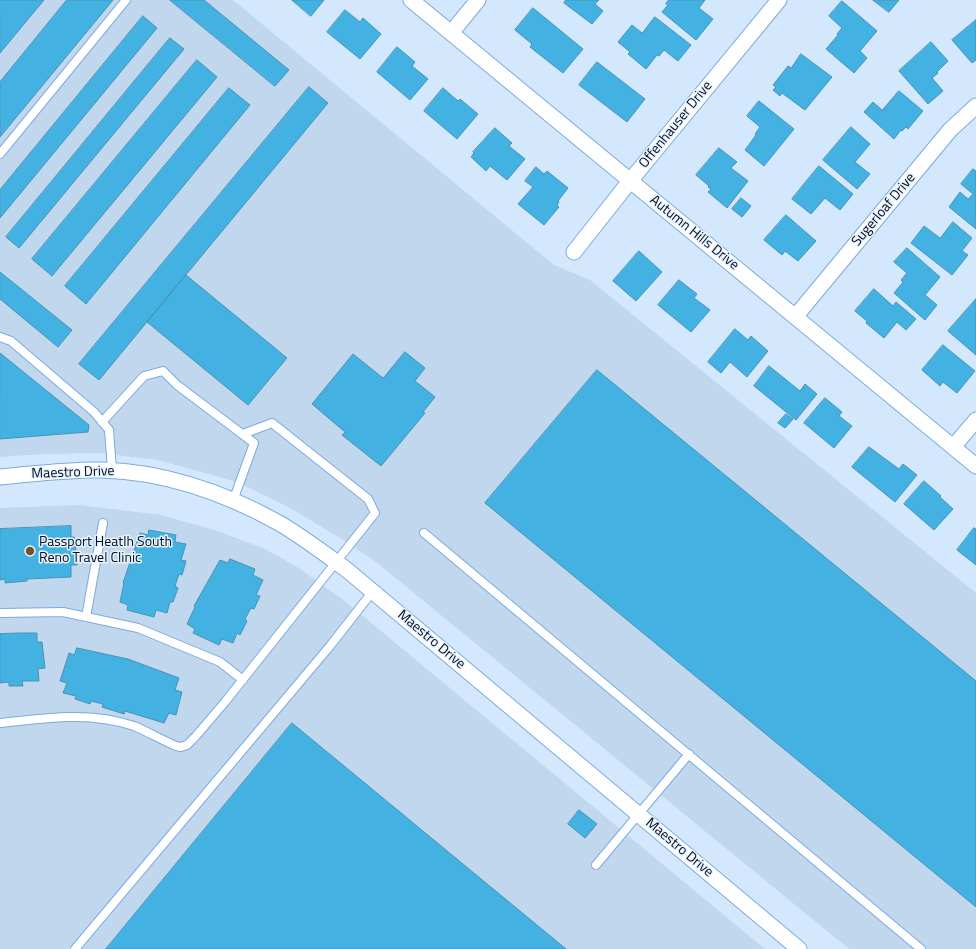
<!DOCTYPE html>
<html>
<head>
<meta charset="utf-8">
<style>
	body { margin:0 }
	canvas { display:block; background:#d3e7fd }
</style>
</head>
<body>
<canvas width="976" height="949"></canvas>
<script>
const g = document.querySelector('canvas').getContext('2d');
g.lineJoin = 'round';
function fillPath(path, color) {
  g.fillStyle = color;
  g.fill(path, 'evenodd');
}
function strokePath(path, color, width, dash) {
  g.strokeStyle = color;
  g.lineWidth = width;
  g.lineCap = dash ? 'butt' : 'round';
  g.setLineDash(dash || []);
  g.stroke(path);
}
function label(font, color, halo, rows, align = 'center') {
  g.font = font + ' "Titillium Web",sans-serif';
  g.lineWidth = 3;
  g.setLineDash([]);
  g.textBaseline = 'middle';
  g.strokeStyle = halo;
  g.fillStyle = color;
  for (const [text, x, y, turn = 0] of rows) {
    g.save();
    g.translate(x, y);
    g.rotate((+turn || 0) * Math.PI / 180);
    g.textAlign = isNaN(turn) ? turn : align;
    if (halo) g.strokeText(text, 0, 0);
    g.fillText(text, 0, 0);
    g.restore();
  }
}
fillPath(new Path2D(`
	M0,0h233l321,265 36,15 386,313v356h-127l-473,-387 -39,-26 -47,-28 -53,-26 -79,-22 -57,-7 -58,1 -43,3z
	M79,505l82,10 57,16 47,18 32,18 49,35 419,347h-765v-441z`), '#c1d7ee');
const building = new Path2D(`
	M0,0h44l-44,53z
	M67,0h46l-113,137v-55z
	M170,0h34l85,70 -14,16z
	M292,0h32l-13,16z
	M566,0h33l-4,4 8,7 -11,13 -28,-21z
	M669,0h36l-6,8 14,11 -17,21 -34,-28 6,-7 -2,-1z
	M873,0h26l-10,12z
	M842,1l35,30 -17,20 7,7 -13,15 -28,-24 12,-14 -1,-1 5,-6 -13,-12z
	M533,8l50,41 -20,24 -33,-26 2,-3 -17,-14z
	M345,10l15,12 3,-4 18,16 -21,25 -33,-27z
	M143,16l14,12 -157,190v-28z
	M655,17l36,28 -13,16 -14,-11 -5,6 -2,-1 -11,14 -18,-15 2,-2 -12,-10 14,-17 10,8z
	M976,20v40l-4,3 -20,-23z
	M170,38l14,11 -165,199 -13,-11z
	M931,42l17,19 -11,11 1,1 -6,5 11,13 -15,13 -29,-33z
	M397,47l18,15 -3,4 16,13 -18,21 -33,-28z
	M801,54l31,23 -27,33 -23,-17 -2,3 -7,-6 3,-3 -3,-2 15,-19 3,2z
	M197,60l20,17 -165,199 -20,-17z
	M597,62l48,37 -18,23 -48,-37z
	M309,87l19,16 -229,277 -20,-16z
	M229,88l21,17 -164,199 -21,-18z
	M443,88l15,13 2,-2 18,15 -21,25 -33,-28z
	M899,91l24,20 -15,18 -2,-2 -4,4 -1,-1 -7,9 -30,-27 9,-10 9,8z
	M759,101l35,28 -30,37 -19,-16 11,-15 -1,-1 5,-7 -13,-11z
	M851,127l19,17 -15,18 15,12 -13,15 -34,-29z
	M495,128l17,15 -3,3 16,13 -18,21 -17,-14 -4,5 -15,-14 3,-4 -1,-1z
	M719,148l18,14 -6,6 17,13 -21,27 -19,-16 3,-3 -3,-2 1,-1 -13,-11z
	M819,166l34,28 -13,16 -15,-12 -14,16 -19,-15z
	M536,167l8,7 3,-3 21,17 -10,13 1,1 -2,3 2,2 -15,18 -26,-21 15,-17 -8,-6z
	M973,169l3,2v58l-27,-22 11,-15 8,7 5,-5 -12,-10z
	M741,198l10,8 -9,11 -10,-8z
	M786,215l30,26 -18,20 -13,-10 -3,4 -18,-15z
	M953,222l19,16 -10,13 6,4 -16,20 -41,-32 13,-17 16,12z
	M907,248l33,29 -15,18 12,10 -12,15 -31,-27 9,-11 -2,-2 6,-7 -13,-11z
	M639,251l23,21 -26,29 -23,-20z
	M0,272l72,58 -14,17 -58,-48z
	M186,275l101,83 -39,47 -101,-83z
	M679,280l18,14 -3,4 16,12 -19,22 -33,-27z
	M874,289l19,17 3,-4 20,17 -10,11 -9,-8 -13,16 -18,-15 1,-2 -12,-10z
	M976,299v56l-28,-24z
	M735,329l13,11 3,-4 17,15 -21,26 -17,-15 -9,11 -13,-11z
	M943,345l32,26 -18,22 -14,-11 -3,4 -18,-16z
	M405,352l20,16 -10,13 20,16 -12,15 2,1 -44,53 -39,-31 3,-3 -33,-28 41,-50 30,24z
	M0,353l89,72 -1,7 -88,7z
	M769,366l31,25 5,-7 12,10 -21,26 -42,-34z
	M597,370l379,311v226l-491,-404z
	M825,398l17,14 -3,4 13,10 -18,22 -30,-25z
	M786,414l7,5 -8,9 -7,-5z
	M869,447l30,22 4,-5 14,11 -22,27 -43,-35z
	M924,481l17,15 -1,1 13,12 -19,21 -30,-26z
	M71,526v11h3l1,4 2,24h-6v12l-44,2v2l-22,2v-4l-5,1v-51z
	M974,528l2,1v36l-19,-15z
	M149,530l27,5 -1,7 11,2 -5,16 5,1 -4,14 -3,-1 -4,12 3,2 -5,14h-3l-3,11 -11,-3 -2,7 -27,-7 1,-5 -8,-3 4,-19h-1l17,-50 8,2z
	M230,559l25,10 -2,6 10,5 -7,15 4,1 -6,13 -3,-1 -6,11 2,2 -7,14 -3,-2 -4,10 -11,-4 -3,6 -26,-12 2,-4 -8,-5 8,-17 -1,-1 26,-46 8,3z
	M20,633h17v9h5l3,26 -7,1 1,12h-17l1,5h-14v-4l-9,1v-49z
	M77,648l51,11 51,19 -4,12 7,2 -6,23 -7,-2 -5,10 -39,-12 -1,3 -22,-7 1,-3 -12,-3 -1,3 -15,-5 1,-3 -13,-3 4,-10 -7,-2 9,-28 5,2z
	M292,723l274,226h-460z
	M579,810l18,14 -12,14 -17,-14z`);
fillPath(building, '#43b2e2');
strokePath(building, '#4893b6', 1);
const lane = new Path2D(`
	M0,154l126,-154
	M0,337l11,4 83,71 15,18 3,40
	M102,422l42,-46 19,-5 14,14 77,58 -21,58
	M424,533l497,416
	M0,613l63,-1 75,16 82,34 23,18
	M86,617l17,-94
	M0,723c45,-5 90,-12 134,3 14,6 28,14 42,20l5,1 6,-2 9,-9 29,-34 150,-189 -7,-14 -96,-76 -29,11
	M596,865l93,-111
	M75,949l255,-303 43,-55`);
const street = new Path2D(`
	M411,0l565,466
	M451,33l27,-33
	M574,252l56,-71 149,-181
	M795,317l155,-187 26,-24
	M953,447l23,-27
	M0,477c34,-3 69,-8 103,-7 63,2 122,23 176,53 24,14 46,31 68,47l452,379`);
strokePath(lane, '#7babdf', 10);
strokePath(street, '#7babdf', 17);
strokePath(lane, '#fff', 8);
strokePath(street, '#fff', 15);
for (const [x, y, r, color] of [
	[30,551,5,"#75542b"]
]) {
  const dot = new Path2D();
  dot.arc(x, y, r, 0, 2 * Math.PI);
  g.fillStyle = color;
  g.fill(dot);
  strokePath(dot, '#e9f3fe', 1.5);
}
label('14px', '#000e20', '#e9f3fe', [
	["Offenhauser Drive",676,125,-51],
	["Sugerloaf Drive",884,210,-50],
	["Autumn Hills Drive",694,233,39],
	["Maestro Drive",73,473,-2],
	["Maestro Drive",431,640,40],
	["Maestro Drive",679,848,40]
]);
label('14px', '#000e20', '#e9f3fe', [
	["Passport Heatlh South",39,543],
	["Reno Travel Clinic",39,559]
], 'left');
</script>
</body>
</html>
